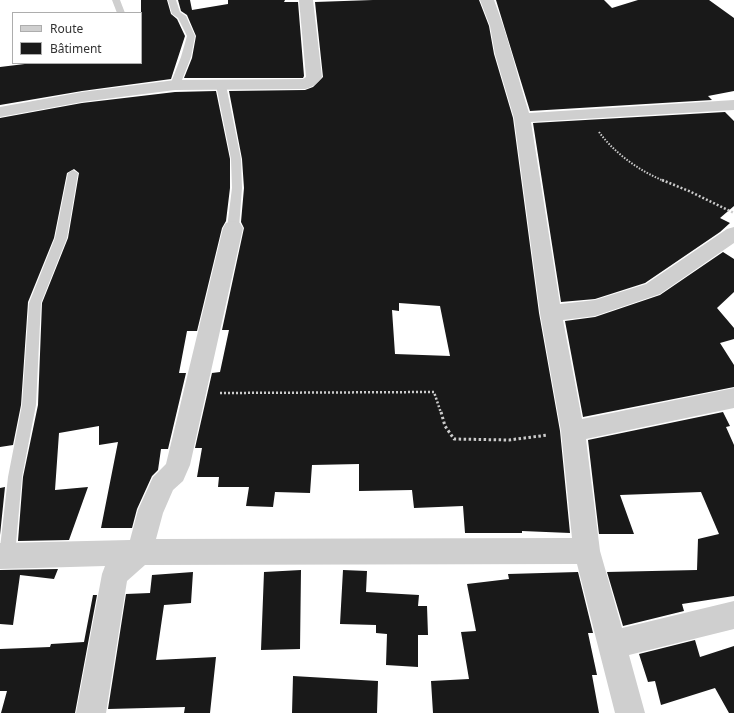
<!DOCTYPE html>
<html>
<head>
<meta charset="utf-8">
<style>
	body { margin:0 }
	#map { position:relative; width:734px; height:713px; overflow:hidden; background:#fff; font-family:"Noto Sans",sans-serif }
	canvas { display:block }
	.legend { position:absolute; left:12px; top:12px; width:130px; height:52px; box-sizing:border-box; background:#fff; border:1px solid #adadad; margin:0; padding:5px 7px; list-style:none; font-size:12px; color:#323232 }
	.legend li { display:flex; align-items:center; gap:8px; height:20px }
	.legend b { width:20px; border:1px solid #adadad }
</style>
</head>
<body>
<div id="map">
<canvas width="734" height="713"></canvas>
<ul class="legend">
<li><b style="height:5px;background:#cfcfcf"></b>Route</li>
<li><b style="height:11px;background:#191919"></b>Bâtiment</li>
</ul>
</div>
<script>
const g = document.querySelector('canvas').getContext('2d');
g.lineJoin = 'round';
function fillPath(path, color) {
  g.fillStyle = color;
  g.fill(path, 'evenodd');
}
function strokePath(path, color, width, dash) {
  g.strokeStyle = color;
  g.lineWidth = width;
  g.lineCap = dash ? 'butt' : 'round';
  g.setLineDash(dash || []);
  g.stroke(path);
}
fillPath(new Path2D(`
	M141,0h26l4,14 6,5 8,17 -14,43 -89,12 -82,14v-38l33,-4h108z
	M178,0h12l2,10 36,-6v-4h57l-1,2h14l6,74 -1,2h-119l8,-20 4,-22 -9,-21 -6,-4z
	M373,0h106l10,26 5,28 19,64 26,195 21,118 10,102 -48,-2v2h-57l-2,-27 -49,2 -2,-18 -53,1v-27l-47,1 -2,28 -35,-1 -2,15 -27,-1 3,-19h-31l1,-10h-22l5,-29h-7l17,-75 8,-1 9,-42h-7l22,-102 -3,-6 3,-34 -2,-29 -13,-68 76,-1 8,-3 10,-10 -8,-75zM399,303l41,3 10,50 -55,-2 -3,-44 7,1z
	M496,0h108l8,8 26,-8h71l25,18v73l-26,5 4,4 -182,11z
	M216,91l14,68v29l-4,33 -4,7 -25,103h-10l-8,42h7l-18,76h-7l-3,21 -6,6 -15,33 -5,19h-31l17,-86 -19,3v-19l-40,7 -4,57 33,-3 -19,53 -51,1 5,-64 15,-72 4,-102 26,-65 11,-65 -5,-4 -7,4 -13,65 -26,64 -7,103 -8,40 -13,2v-329l82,-15 93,-11z
	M725,112l9,9v85l-14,12 10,5 -10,9 -75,51 -50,16 -34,3 -28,-179z
	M723,252l11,7v33l-17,16 17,20v11l-14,4 14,22v22l-151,30 -18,-96 30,-4 65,-22z
	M723,412l7,14 -4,1 8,18v151l-52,8 2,7 -61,15 -16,-54 90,-2 1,-31 21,-5 -18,-42 -81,3 14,39h-35l-11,-94z
	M5,487l-5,48v-47z
	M58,569l-4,10 -34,-4 -7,50 -13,-1v-54z
	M301,570l-1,79 -39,1 3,-78z
	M343,570l24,1 -1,21 53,3 -1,11h9l1,29h-10v32l-32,-2 1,-31 -11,-1v-8l-36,-1z
	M193,572l-2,31 -27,2 -8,55 60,-3 -6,56h-26l1,-6 -77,2 18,-115 24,-1 2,-18z
	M578,572l15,61h-5l9,42h-5l7,38h-166l-2,-32 38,-2 -8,-47 15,-1 -9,-47 42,-5 -1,-5z
	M93,595h4l-22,118h-74l6,-22h-7v-42l50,-2 1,-3 33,-2z
	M695,640l5,17 34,-11v67h-5l-14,-25 -54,17 -6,-24 -7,1 -9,-28z
	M293,676l85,5 -1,32h-85z`), '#191919');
strokePath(new Path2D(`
	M599,132c16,22 41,39 65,49`), '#ccc', 2, [1.5, 1.5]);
strokePath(new Path2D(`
	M662,180l27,11 45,22
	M220,393l214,-1 7,21`), '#ccc', 2.5, [2, 2]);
strokePath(new Path2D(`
	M441,412l4,14 9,13 55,1 39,-5`), '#ccc', 3, [2.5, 2.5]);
fillPath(new Path2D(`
	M112,0h8l5,13h-8z
	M168,0h8l4,12 6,4 9,20 -4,21 -11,28 -5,3 -5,-3 11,-28 6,-21 -9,-18 -6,-4z
	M221,82l5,3 15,74 1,29 -3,40 -2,3h-8l-2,-3 5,-40 -1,-29 -15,-74z
	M73,170l5,3 -11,65 -26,65 -5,102 -14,72 -7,78 -2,5 -6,3 -6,-3 -1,-12 8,-71 14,-72 7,-102 26,-65 13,-65z`), '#cfcfcf');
fillPath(new Path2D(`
	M299,0h14l9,77c-5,7 -9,10 -17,12l-130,1 -93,12 -82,15v-10l82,-15 93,-12 128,-1 3,-2z
	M480,0h14c14,36 23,75 35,113l205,-13v10l-203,12 29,182 35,-4 51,-16 81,-55 7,-2v16l-74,51 -65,22 -32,4 19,99 152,-31v20l-148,31 14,112 22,77 112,-27v28l-105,26 16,58h-30l-38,-149 -432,1 -18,16 -21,132h-30l26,-139 3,-8 -105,3v-26l130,-3 8,-30 15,-33 13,-13 57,-236 3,-5 7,-2 7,2 3,5 -53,237 -7,16 -10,9 -10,23 -7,26 416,-1 -11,-107 -21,-118 -26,-195 -19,-64 -5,-28z`), '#cfcfcf');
</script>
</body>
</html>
